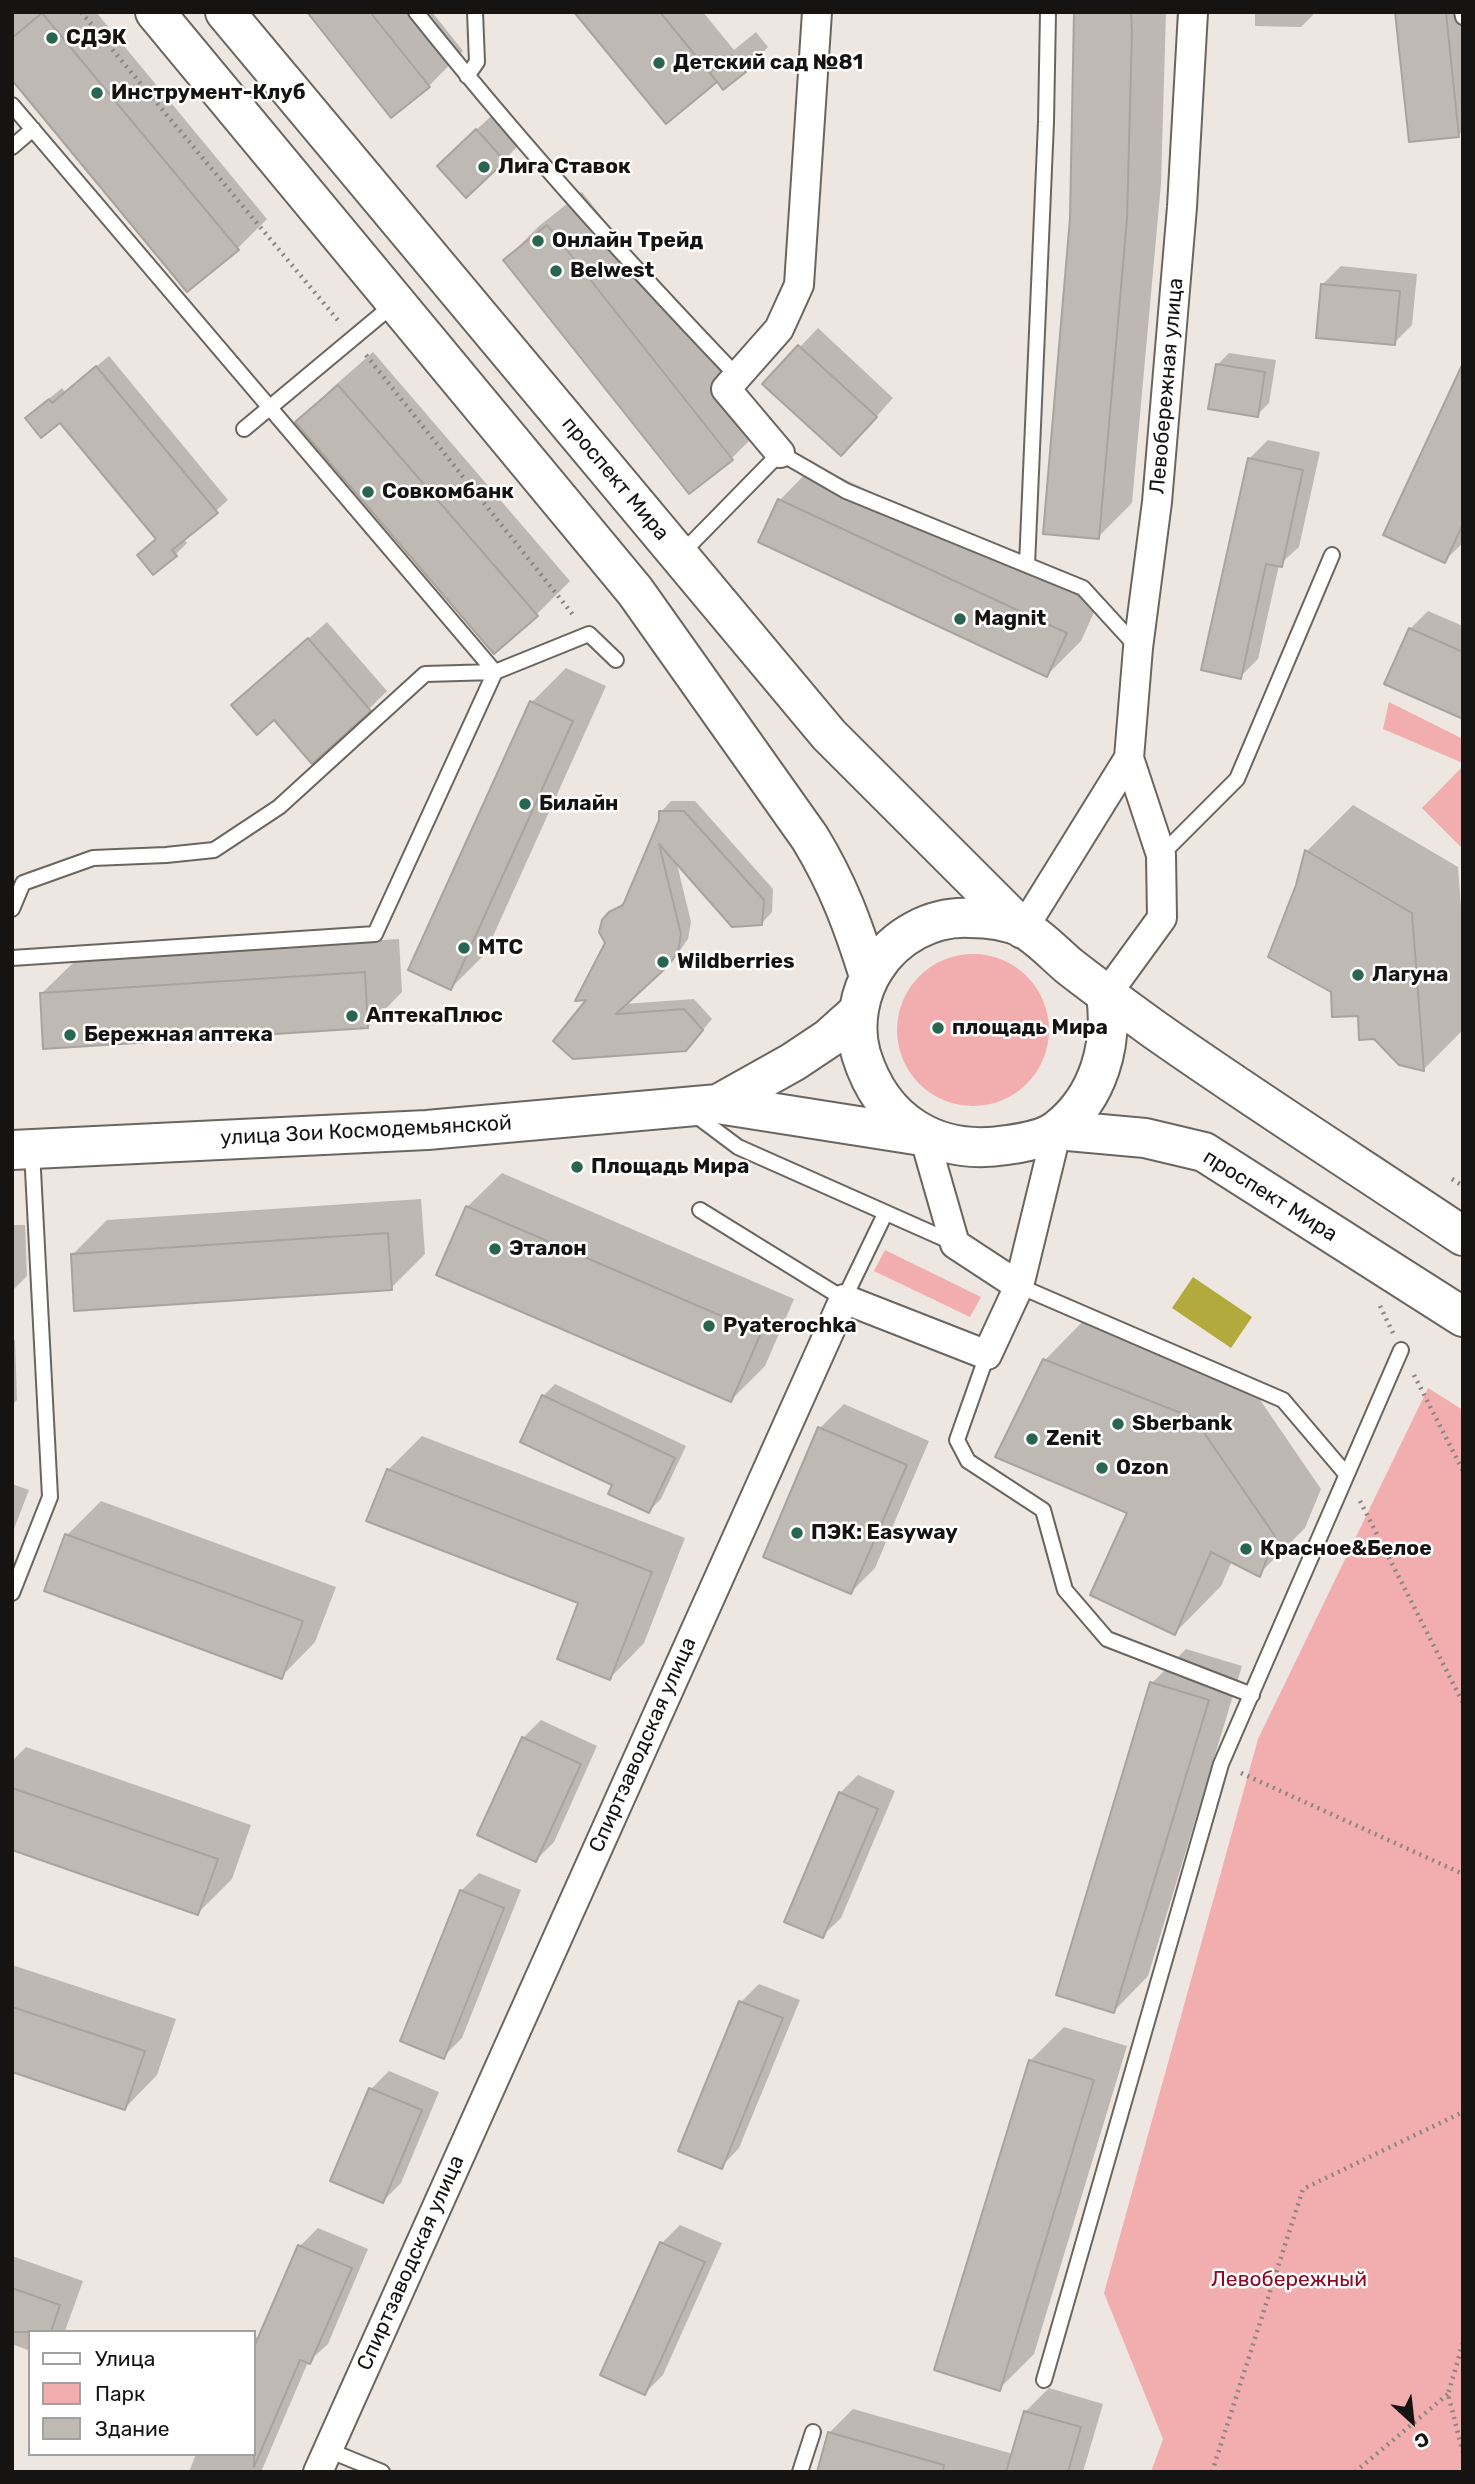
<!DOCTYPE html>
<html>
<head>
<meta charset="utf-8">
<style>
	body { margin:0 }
	#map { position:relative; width:1475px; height:2484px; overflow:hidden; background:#eee6e1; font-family:Rubik,sans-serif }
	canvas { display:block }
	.frame { position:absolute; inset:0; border:14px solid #161412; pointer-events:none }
	.legend { position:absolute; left:28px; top:2330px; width:228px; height:126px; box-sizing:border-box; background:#fff; border:2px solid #a2a1a0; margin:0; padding:9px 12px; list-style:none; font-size:21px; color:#161412 }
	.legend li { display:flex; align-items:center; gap:14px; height:35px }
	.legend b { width:35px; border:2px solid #a2a1a0 }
	.north { position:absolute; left:1377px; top:2386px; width:70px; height:70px; -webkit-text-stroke:5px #fff; paint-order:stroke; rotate:153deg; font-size:19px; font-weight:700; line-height:28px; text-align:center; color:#161412 }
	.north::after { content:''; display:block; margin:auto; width:24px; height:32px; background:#161412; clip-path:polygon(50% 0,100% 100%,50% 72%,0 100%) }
</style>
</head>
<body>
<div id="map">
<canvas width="1475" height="2484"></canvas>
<div class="frame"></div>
<ul class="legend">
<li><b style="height:9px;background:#fff"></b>Улица</li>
<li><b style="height:19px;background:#f2aeae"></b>Парк</li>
<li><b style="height:19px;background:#bebab3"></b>Здание</li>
</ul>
<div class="north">С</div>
</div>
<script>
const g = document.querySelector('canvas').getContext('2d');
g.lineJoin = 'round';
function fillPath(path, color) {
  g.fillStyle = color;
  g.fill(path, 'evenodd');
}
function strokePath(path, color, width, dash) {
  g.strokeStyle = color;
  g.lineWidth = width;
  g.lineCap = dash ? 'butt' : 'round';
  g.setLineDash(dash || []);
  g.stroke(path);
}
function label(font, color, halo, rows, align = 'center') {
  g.font = font + ' Rubik,sans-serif';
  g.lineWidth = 5;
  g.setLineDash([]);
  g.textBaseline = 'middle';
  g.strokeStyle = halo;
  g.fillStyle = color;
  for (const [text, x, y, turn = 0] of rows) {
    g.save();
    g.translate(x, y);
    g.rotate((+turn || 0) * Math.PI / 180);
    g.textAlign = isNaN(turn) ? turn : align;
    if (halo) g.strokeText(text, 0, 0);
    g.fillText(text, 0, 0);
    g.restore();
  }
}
fillPath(new Path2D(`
	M1389,702l74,37v24l-80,-34z
	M1463,766v83l-41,-41z
	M897 1030a76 76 0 1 1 152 0a76 76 0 1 1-152 0Z
	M885,1250l96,47 -11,20 -96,-46z
	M1428,1388l35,22v1062h-312l12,-33 -59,-146 154,-554z`), '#f2aeae');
fillPath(new Path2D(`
	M1193,1277l59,40 -21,31 -59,-40z`), '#b3aa3d');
fillPath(new Path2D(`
	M12,12h84l171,207 -30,30 -225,-172z
	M309,12h123l31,39 -34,35z
	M576,12h127l31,38 22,-18 12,15 -23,24 -27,9 -52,42z
	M1076,12h90l-5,172 -29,319 -34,34 -26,-319z
	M1255,12h58v3l-12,12 -46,-1z
	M1397,12h66v119l-5,4z
	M501,107l27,29 -24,24 -41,-18z
	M582,192l184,232 -34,34 -43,34 -184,-232 34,-34z
	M1341,266l76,8 -5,51 -18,18 -71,-59z
	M818,328l75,70 -34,38 -94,-52z
	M373,352l197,229 -34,34 -239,-192 35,-35z
	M1229,353l47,7 -7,43 -12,12 -40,-50z
	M109,356l119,144 -44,39 3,4 -12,12 -18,-17 -97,-118 -21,-13 23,-19 3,4z
	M1463,367v176l-19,18z
	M1268,440l52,12 -21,95 -20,18 -21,94 -18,18 10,-219z
	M814,465l286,134 -19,42 -34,34 -287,-133 20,-42z
	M1428,611l35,15v91l-53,-88z
	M327,622l60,69 -18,18 -135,-4z
	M566,668l40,18 -121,268 -34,34 81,-286z
	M671,801h24l78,88 -1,23 -10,11 -86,-63 15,62 -3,17 -10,14 -54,51 70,-5 18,20 -16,19 -123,19 34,-114 -3,-22 23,-22 33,-79 1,-8z
	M1353,805l105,62 5,65v98l-39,39 -92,-78 -34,-106 9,-34z
	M399,939l3,53 -34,35 -327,-33 35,-34z
	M502,1173l292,126 -29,67 -34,34 -264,-193z
	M421,1199l4,55 -34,34 -319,-33 35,-35z
	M12,1225h13l2,51 -15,15z
	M1091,1313l150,59 80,117 -16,39 -46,46 -27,-13 -11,25 -46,47 -45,-121 -85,-152z
	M12,1340h3l2,60 -5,5z
	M555,1384l131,62 -25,53 -12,12 -35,-27 -71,-88z
	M844,1404l85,37 -54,127 -24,24 -31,-164z
	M422,1436l263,102 -41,105 -34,35 -29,-76 -193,-132z
	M12,1484l17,6 -17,44z
	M101,1501l235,86 -21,55 -34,35 -214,-142z
	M1186,1649l56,17 -94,310 -34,35 38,-328z
	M541,1720l56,26 -43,96 -18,18 -13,-122z
	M26,1747l225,78 -19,54 -34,34 -186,-65v-87z
	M858,1775l37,16 -54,127 -19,18 18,-143z
	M479,1873l42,17 -59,148 -18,18 17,-165z
	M12,1965l164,54 -19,56 -32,33 -113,-38z
	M759,1984l41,16 -61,148 -18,19 -40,-17 60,-148z
	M1064,2027l63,19 -93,308 -35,35 31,-328z
	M389,2071l50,21 -38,91 -18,18 -12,-112z
	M680,2225l42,18 -59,132 -18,18 -43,-19 60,-131z
	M318,2228l50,21 -40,95 -20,18 -47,110h-72l7,-18h58v-114l3,-3 2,1 41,-92z
	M12,2256l71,25 -18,50 -35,1v19l-18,-7z
	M1049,2388l54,16 -20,68h-265l11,-39 24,-24 160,45 12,-42z`), '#0003');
const building = new Path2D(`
	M307,12h63l60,75 -39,31z
	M574,12h86l57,70 -51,42z
	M1074,12h57l1,21 -5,186 -28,320 -56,-5 27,-316z
	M1395,12h51l13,125 -50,5z
	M42,13l197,237 -52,42 -175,-212v-42z
	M731,55l15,17 -23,18 -13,-18z
	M476,129l29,32 -39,37 -29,-32z
	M547,225l186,235 -44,34 -186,-234z
	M1321,284l79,7 -5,54 -79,-7z
	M798,345l79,72 -36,39 -79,-72z
	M1463,363v161l-18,39 -62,-28z
	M1216,364l49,8 -7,45 -50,-8z
	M96,366l122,147 -46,37 5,6 -24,19 -16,-20 19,-16 -96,-116 -19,15 -16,-20 24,-19 3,4z
	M338,385l200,231 -44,38 -199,-232z
	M1248,458l55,12 -21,97 -16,-3 -25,115 -40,-9z
	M778,499l289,134 -20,44 -289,-135z
	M1409,628l54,24v67l-79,-35z
	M308,638l63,73 -59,53 -38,-44 -17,15 -26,-30z
	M530,701l43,20 -122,269 -43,-20z
	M659,811h25l80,89 -2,25 -30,2 -73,-83 22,90 -3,18 -10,14 -52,48 68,-5 19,21 -17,21 -113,8 -20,-18 33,-41 -11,1 30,-58 -6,-11 3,-12 7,-8 14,-7 36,-85z
	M1305,850l107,63 12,158 -25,-6 -25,-26 -15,1 -1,-24 -26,1 -1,-25 -63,-35 28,-72z
	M365,972l3,56 -325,21 -3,-56z
	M466,1206l295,127 -30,69 -295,-127z
	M388,1233l4,57 -318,21 -3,-57z
	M1043,1359l151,59 81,118 -15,41 -49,-25 -36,83 -85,-40 37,-82 -132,-56z
	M542,1395l133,63 -26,55 -41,-19 4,-9 -92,-43z
	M818,1427l89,38 -56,129 -88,-37z
	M387,1469l265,103 -42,108 -53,-21 21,-56 -212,-82z
	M65,1534l238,87 -21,58 -238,-88z
	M1150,1682l59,18 -95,313 -58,-18z
	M522,1737l59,27 -45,98 -59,-27z
	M12,1788l206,71 -20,56 -186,-65z
	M839,1792l39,17 -55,129 -39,-16z
	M460,1890l44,18 -60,151 -44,-18z
	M739,2001l44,17 -61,151 -44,-18z
	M12,2007l133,44 -20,59 -113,-38z
	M1029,2060l65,20 -94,311 -66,-21z
	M369,2088l53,22 -39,93 -53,-22z
	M660,2242l45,20 -60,133 -45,-20z
	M298,2245l54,23 -42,96 -10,-4 -46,107v-120z
	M12,2288l48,17 -9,27h-39z
	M1024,2411l57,16 -13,45h-62z
	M828,2432l116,33 -1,7h-126z`);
fillPath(building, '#bebab3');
strokePath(building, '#a8a49d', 2);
const service = new Path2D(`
	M416,12c101,127 209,247 321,364
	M1462,12l1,5
	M467,76l10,-14 -2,-50
	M12,105l483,567 -120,262 -363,24
	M12,147l21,-18
	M244,429l150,-125
	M681,554l99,-101 66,38 237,97 54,59
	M1027,565l19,-443 2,-110
	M1161,855l76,-76 95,-224
	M12,909l11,-26 70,-25 73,-3 48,-5 65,-43 146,-133 70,-2 94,-38 27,26
	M694,1114l44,33 216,96
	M700,1210l144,89 41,-85
	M1019,1286l264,114 63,74
	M987,1355l-30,85 11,21 75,49 22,80 42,49 145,56
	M12,1593l38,-96 -18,-346
	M1044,2380l177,-616 180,-414
	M328,2450l54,22
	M800,2472l13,-40`);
const minor = new Path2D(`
	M780,453l-54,-64 53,-60 20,-44 18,-273
	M1023,929l106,-171
	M1106,995l56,-77 -1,-63 -32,-97 9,-110 19,-146 25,-295 11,-195
	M1019,1286l38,-156
	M318,2472l526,-1173 143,56 32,-69 -64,-42 -31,-108`);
const secondary = new Path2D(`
	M155,12l480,579 175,247c28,46 43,87 59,138
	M225,12l604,723 194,194
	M1106,995c7,49 -7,102 -48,134 -12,10 -36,14 -51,16 -70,11 -125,-22 -146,-91 -8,-28 -2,-62 14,-86 20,-32 57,-52 95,-50 17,0 38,3 53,10 16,9 32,26 46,38 28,22 57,43 86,64 101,71 205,137 308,206
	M718,1104l75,-42 36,-24 29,-26
	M1057,1130l88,8 59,14 259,165
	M12,1150l415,-20 291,-26 204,32`);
strokePath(service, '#6b6560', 18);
strokePath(minor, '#6b6560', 32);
strokePath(secondary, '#6b6560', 42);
strokePath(new Path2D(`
	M81,12l260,312
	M366,355l208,261
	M1452,1179l11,7
	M1380,1306l13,27
	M1414,1375l49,96
	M1360,1501l103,202
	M1241,1773l222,101
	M1463,2343l-15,51 15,59
	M1212,2472l91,-283 160,-77
	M1355,2472l93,-78`), '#8b8682', 4.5, [2, 5]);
strokePath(service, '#fff', 14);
strokePath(minor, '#fff', 28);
strokePath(secondary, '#fff', 38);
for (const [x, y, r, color] of [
	[52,38,7,"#296652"],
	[659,63,7,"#296652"],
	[97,93,7,"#296652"],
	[484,167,7,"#296652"],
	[538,241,7,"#296652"],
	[556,271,7,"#296652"],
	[368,492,7,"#296652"],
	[960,619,7,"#296652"],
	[525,804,7,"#296652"],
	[464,948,7,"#296652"],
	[663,962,7,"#296652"],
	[1358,975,7,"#296652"],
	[352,1016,7,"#296652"],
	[938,1028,7,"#296652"],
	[70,1035,7,"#296652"],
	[577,1167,7,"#296652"],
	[495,1249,7,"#296652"],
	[709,1326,7,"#296652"],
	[1118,1424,7,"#296652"],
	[1032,1439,7,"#296652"],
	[1102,1468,7,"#296652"],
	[797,1533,7,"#296652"],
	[1246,1549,7,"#296652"]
]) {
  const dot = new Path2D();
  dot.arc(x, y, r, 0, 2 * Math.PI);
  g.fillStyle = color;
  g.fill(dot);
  strokePath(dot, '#fff', 2.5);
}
label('bold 21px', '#161412', '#fff', [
	["СДЭК",66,38],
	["Детский сад №81",673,63],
	["Инструмент-Клуб",111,93],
	["Лига Ставок",498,167],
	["Онлайн Трейд",552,241],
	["Belwest",570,271],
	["Совкомбанк",382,492],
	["Magnit",974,619],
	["Билайн",539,804],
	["МТС",478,948],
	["Wildberries",677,962],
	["Лагуна",1372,975],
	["АптекаПлюс",366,1016],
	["площадь Мира",952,1028],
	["Бережная аптека",84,1035],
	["Площадь Мира",591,1167],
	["Эталон",509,1249],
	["Pyaterochka",723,1326],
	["Sberbank",1132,1424],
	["Zenit",1046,1439],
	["Ozon",1116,1468],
	["ПЭК: Easyway",811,1533],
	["Красное&Белое",1260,1549]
], 'left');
label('21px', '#161412', '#fff', [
	["Левобережная улица",1167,386,-85],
	["проспект Мира",615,479,50],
	["улица Зои Космодемьянской",366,1131,-3],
	["проспект Мира",1270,1196,32],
	["Спиртзаводская улица",643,1745,-66],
	["Спиртзаводская улица",411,2263,-66]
]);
label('21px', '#8b0725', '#fff', [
	["Левобережный",1289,2280]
]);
</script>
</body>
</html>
